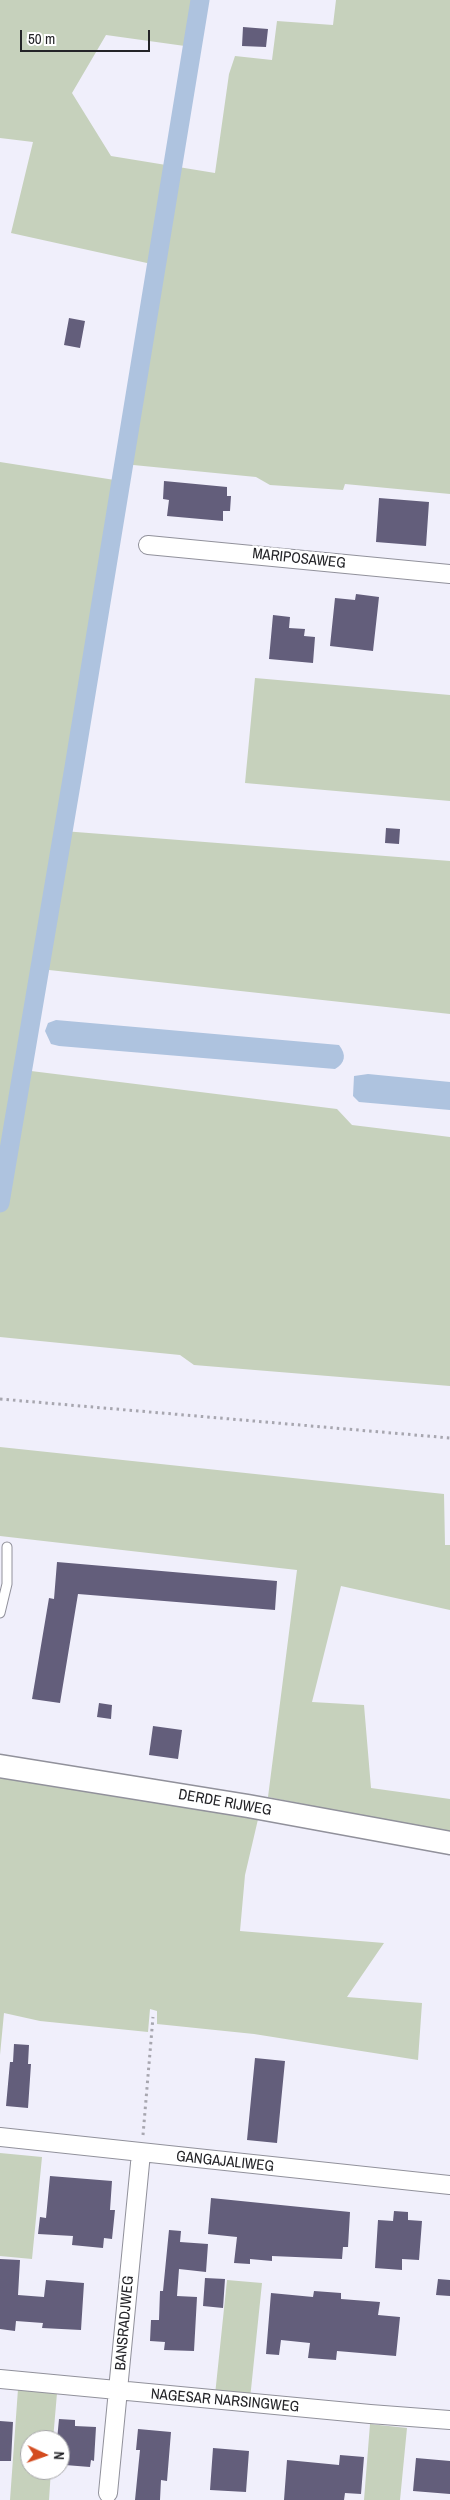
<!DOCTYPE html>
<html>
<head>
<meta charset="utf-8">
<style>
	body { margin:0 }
	#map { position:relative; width:450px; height:2500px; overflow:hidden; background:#f0effb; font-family:"Archivo Narrow",sans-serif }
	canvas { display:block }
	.north { position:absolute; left:20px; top:2430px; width:50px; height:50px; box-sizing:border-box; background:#fff; border:1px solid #a7a7a9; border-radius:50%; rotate:93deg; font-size:14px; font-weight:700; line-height:20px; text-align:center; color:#242428 }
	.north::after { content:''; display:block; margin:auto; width:18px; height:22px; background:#d34b1f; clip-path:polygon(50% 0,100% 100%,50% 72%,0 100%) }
	.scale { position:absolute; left:20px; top:30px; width:130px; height:22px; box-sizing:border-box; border:2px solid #242428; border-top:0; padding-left:6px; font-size:15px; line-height:18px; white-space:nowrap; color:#242428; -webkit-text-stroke:4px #fff; paint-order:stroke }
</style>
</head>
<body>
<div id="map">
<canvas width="450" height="2500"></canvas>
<div class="north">N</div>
<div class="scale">50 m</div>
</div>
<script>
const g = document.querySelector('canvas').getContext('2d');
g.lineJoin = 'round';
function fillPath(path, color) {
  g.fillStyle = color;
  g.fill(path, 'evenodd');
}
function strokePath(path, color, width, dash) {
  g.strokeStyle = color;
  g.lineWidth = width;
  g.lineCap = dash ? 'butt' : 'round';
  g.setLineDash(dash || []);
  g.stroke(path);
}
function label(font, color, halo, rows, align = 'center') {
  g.font = font + ' "Archivo Narrow",sans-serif';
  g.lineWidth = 5;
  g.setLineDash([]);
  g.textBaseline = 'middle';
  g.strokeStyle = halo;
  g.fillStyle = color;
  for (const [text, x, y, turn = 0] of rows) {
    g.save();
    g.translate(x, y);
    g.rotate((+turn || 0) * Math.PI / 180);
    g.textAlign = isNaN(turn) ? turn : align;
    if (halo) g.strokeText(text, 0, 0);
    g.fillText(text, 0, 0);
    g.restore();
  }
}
fillPath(new Path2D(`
	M0,0h200l-8,47 -86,-12 -34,58 39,63 104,17 14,-99 6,-18 37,4 5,-39 56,4 3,-25h114v494l-105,-10 -2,6 -73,-5 -14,-8 -133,-13 33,-199 -145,-32 22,-91 -33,-4z
	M0,462l121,19 -58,350 387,30v153l-410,-45 -17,101 314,39 15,16 98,12v249l-256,-21 -14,-10 -180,-18z
	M255,678l195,17v106l-205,-18z
	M0,1447l444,47 1,51h5v65l-109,-24 -29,116 52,3 7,83 79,11v34l-182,-36 29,-227 -297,-34z
	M0,1773l259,42 -14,60 -5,56 144,12 -37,54 75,6 -4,57 -164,-26 -97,-10v-13l-7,-2 -2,23 -108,-11 -36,-8 -4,42z
	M0,2153l42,4 -10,102 -32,-3z
	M227,2280l35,3 -12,116 -35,-4z
	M18,2389l39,4 -4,47h-23v30h21l-2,30h-39z
	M370,2424l37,4 -7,72h-36z`), '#c6d1bc');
fillPath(new Path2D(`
	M56,1020l283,25c8,10 6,18 -4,24l-276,-23 -8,-2 -6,-13 3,-8z
	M368,1074l82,8v28l-91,-8 -6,-6 1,-20z`), '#aec3df');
strokePath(new Path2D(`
	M0,1203l74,-436 126,-767`), '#aec3df', 19);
fillPath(new Path2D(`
	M243,27l25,2 -2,18 -24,-1z
	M69,318l16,3 -5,27 -16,-3z
	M164,481l63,6v9h4l-1,15h-7v10l-56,-5 2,-16 -6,-1z
	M379,498l50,4 -3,44 -50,-4z
	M356,594l23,3 -6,54 -43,-5 5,-48 20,2z
	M273,615l17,2 -1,11 16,1 -1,7 11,1 -2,26 -44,-4z
	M386,828l14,1 -1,15 -14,-1z
	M57,1562l220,19 -2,29 -197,-16 -18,109 -28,-4 17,-101 5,1z
	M99,1703l13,2 -1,14 -14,-2z
	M153,1726l29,4 -4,29 -29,-4z
	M14,2044l15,1 -1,19h3l-3,44 -22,-2 4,-44h3z
	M255,2058l30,3 -8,82 -30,-3z
	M50,2176l62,5 -2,29h5l-3,29 -8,-1 -1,10 -31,-3 1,-9 -35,-2 2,-17 6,1z
	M211,2198l139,14 -2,35h-5l-1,12 -70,-3v5l-22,-2v5l-16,-1 3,-26 -29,-3z
	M394,2211l14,1v8l14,1 -3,39 -17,-1v11l-27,-2 3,-48 15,1z
	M169,2230l12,1 -1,11 28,2 -2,28 -27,-3 -2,27 20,1 -3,54 -30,-1 1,-8 -15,-1 1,-21h8l1,-29h3z
	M0,2259l20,1 -2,35 26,2 2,-17 38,3 -3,47 -39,-2 1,-5 -27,-2 -1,10 -15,-2z
	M205,2278l20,1 -2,29 -20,-2z
	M438,2279l12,1v16l-14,-1z
	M314,2291l27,2v6l39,3 -2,13 22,2 -4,39 -59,-5 -1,9 -28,-2 2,-15 -29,-3 -2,15 -13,-1 5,-61 42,4z
	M59,2419l16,1v6l21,1 -2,34 -3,-1 -1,7 -25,-2v-7h-5v-18h-3z
	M0,2421l13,1 -2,39h-11z
	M138,2429l33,3 -4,49 -6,-1 -1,20h-25l5,-50h-4z
	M213,2448l36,3 -3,41 -36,-2z
	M340,2455l24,2 -3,37 -16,-1 -1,7h-60l3,-40 52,5z
	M416,2458l34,3v33l-37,-3z`), '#635e7b');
const service = new Path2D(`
	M0,1613l7,-29v-37`);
const minor = new Path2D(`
	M148,545l302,29
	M0,2137l450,48
	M0,2379l370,35 80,6
	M108,2493l33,-340`);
const tertiary = new Path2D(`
	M0,1766l248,40 202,37`);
strokePath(service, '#91919b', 11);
strokePath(minor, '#91919b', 20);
strokePath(tertiary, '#91919b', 25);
strokePath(new Path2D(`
	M0,1399l450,39
	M143,2135l10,-118`), '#a7a6af', 3, [2.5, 4]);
strokePath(service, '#fff', 9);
strokePath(minor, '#fff', 18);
strokePath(tertiary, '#fff', 22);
label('15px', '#242428', '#fff', [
	["MARIPOSAWEG",299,559,6],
	["DERDE RIJWEG",225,1803,10],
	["GANGAJALIWEG",225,2162,6],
	["BANSRADJWEG",125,2323,-85],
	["NAGESAR NARSINGWEG",225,2401,5]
]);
</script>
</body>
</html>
